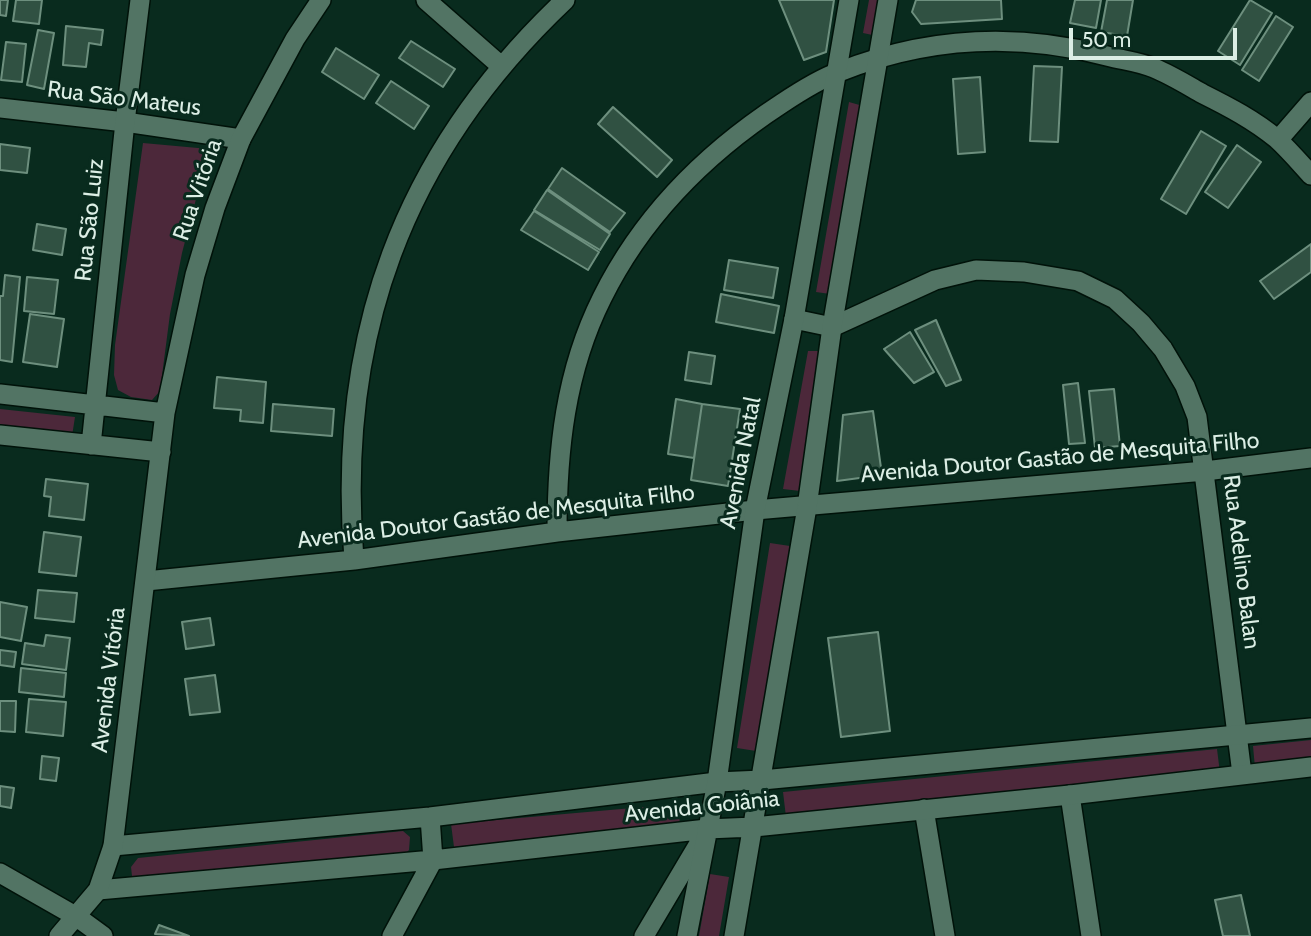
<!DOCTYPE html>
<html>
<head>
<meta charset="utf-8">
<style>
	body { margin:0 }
	#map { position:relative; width:1311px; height:936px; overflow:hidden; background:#092b1e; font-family:Cabin,sans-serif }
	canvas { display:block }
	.scale { position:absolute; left:1069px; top:28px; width:168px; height:32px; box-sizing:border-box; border:4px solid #dceee5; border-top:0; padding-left:9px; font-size:21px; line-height:24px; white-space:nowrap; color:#dceee5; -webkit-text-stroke:5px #092b1e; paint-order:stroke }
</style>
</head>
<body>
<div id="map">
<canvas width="1311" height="936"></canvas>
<div class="scale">50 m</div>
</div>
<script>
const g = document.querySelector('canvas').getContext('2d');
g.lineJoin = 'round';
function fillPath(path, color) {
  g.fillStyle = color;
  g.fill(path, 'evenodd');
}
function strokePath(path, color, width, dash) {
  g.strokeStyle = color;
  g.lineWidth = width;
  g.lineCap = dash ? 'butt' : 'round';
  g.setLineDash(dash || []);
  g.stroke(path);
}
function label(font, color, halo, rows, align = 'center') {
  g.font = font + ' Cabin,sans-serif';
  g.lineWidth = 6;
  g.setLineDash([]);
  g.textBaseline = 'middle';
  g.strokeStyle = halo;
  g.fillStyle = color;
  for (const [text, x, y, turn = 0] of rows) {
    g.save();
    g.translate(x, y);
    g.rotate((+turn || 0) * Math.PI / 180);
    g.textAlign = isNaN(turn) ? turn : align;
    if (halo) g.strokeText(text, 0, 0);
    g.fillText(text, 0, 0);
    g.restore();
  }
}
fillPath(new Path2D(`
	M869,0h15l-7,36 -14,-3z
	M849,102l14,4 -33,188 -14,-2z
	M143,143l66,6 -27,104 -12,61 -10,77 -8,9 -21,-3 -13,-7 -4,-15 1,-30z
	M808,351h14l-22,140 -17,-2z
	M0,409l75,8 -3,19 -72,-8z
	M770,543l20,3 -34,205 -19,-3z
	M1311,740v22l-56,6 -2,-22z
	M1217,749l3,24 -434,44 -3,-25z
	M678,804l2,22 -226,21 -3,-23z
	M403,831l7,6 -1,13 -6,6 -262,27 -9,-7 -1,-9 7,-9z
	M710,874l19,3 -10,59h-20z`), '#4c283a');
const building = new Path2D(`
	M0,0h8l-2,16 -6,-1z
	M16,0h26l-3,24 -26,-3z
	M779,0h55l-8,52 -22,8z
	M916,0h85l1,19 -81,5 -9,-12z
	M1075,0h26l-5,28 -26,-5z
	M1107,0h26l-6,36 -26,-4z
	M1250,0l22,13 -32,52 -22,-14z
	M1276,16l17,11 -34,54 -17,-11z
	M66,26l37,4 -2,15 -12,-2 -3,24 -23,-2z
	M38,30l16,3 -10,56 -17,-4z
	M411,41l44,28 -12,18 -44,-29z
	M6,42l20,2 -4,38 -21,-2z
	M336,48l43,27 -15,24 -42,-27z
	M1034,66l28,1 -4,75 -28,-1z
	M980,77l5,75 -27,2 -5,-75z
	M391,81l38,25 -15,23 -38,-26z
	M613,107l59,53 -15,17 -59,-53z
	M1201,131l25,15 -40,68 -25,-15z
	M0,144l30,4 -3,25 -27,-3z
	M1237,145l24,17 -33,46 -23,-16z
	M562,168l63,45 -15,19 -62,-43z
	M547,190l63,44 -10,16 -66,-40z
	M534,211l65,41 -11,18 -67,-40z
	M37,224l29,5 -4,26 -29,-5z
	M1311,244v28l-37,27 -14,-18z
	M729,260l49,8 -5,30 -49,-8z
	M5,275l15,2 -8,85 -12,-2v-64h3z
	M27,277l31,3 -4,34 -30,-3z
	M721,294l58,12 -5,27 -58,-11z
	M30,314l34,5 -7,48 -34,-5z
	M936,320l25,60 -15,6 -31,-56z
	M910,332l24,40 -20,11 -30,-34z
	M689,352l26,4 -4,28 -26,-4z
	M217,377l49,5 -3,41 -23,-2 1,-11 -27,-2z
	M1078,383l7,60 -16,1 -6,-59z
	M1114,389l6,57 -25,2 -6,-57z
	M676,399l26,5 -8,54 -26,-4z
	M273,404l61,5 -2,27 -61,-5z
	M702,404l38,5 -12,77 -37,-6z
	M873,411l9,64 -45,6 6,-66z
	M46,479l42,5 -4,36 -35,-4 2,-19 -7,-1z
	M44,532l37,5 -5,39 -37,-4z
	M38,590l39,3 -3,29 -39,-4z
	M0,602l27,5 -6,34 -21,-4z
	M210,618l4,27 -28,4 -4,-27z
	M878,632l12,99 -49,6 -13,-99z
	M46,635l24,3 -4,32 -44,-6 3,-21 19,3z
	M0,650l16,2 -2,15 -14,-2z
	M21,668l45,5 -2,24 -45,-5z
	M215,675l5,37 -30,3 -5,-36z
	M29,699l37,3 -3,34 -37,-4z
	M0,701h16l-1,31 -15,-1z
	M42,756l17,2 -3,23 -16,-2z
	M0,786l14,2 -3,20 -11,-2z
	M1241,895l9,41h-27l-8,-36z
	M159,925l30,11 -34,-2z`);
fillPath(building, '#305142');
strokePath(building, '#6d8f7e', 2);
const minor = new Path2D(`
	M426,0l75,66
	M0,108l125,14 116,17
	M1278,140l33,-38
	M794,319l38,8 103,-47 41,-10 48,2 54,9 37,18 26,24 22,26 22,37 12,31 45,357
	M557,532c0,-81 8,-160 45,-234 40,-81 104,-145 179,-194 18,-12 38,-25 58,-32 88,-35 176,-40 268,-16 15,4 33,6 47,12 17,7 33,17 49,26 26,13 51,26 74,45 12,11 23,24 34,36
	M354,560c-18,-223 48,-406 211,-560
	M146,581l208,-21 203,-28 198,-22 450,-39 106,-13
	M1070,795l21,141
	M924,809l21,127
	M113,846l317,-29 287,-35
	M0,873l77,44
	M98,890l335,-30 274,-31
	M392,936l41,-76 -3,-43
	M644,936l63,-106`);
const tertiary = new Path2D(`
	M0,394l165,19
	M0,435l161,17
	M91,445l34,-323 15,-122
	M717,782l45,-2 549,-52
	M707,829l47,-2 316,-32 241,-28
	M77,917l26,19
	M59,936l39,-46 15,-44 52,-433 30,-138 20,-67 26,-69 54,-100 26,-39
	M687,936l30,-154 38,-272 39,-191 55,-319
	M734,936l73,-429 25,-180 56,-327`);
strokePath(minor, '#001209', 22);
strokePath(tertiary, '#001209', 22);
strokePath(minor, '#527464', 19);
strokePath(tertiary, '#527464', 19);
label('23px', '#dceee5', '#092b1e', [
	["Rua São Mateus",124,99,7],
	["Rua Vitória",198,190,-71],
	["Rua São Luiz",90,220,-84],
	["Avenida Doutor Gastão de Mesquita Filho",1060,458,-5],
	["Avenida Natal",741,463,-79],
	["Avenida Doutor Gastão de Mesquita Filho",496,517,-7],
	["Rua Adelino Balan",1241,562,83],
	["Avenida Vitória",109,680,-83],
	["Avenida Goiânia",702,807,-6]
]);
</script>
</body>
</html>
